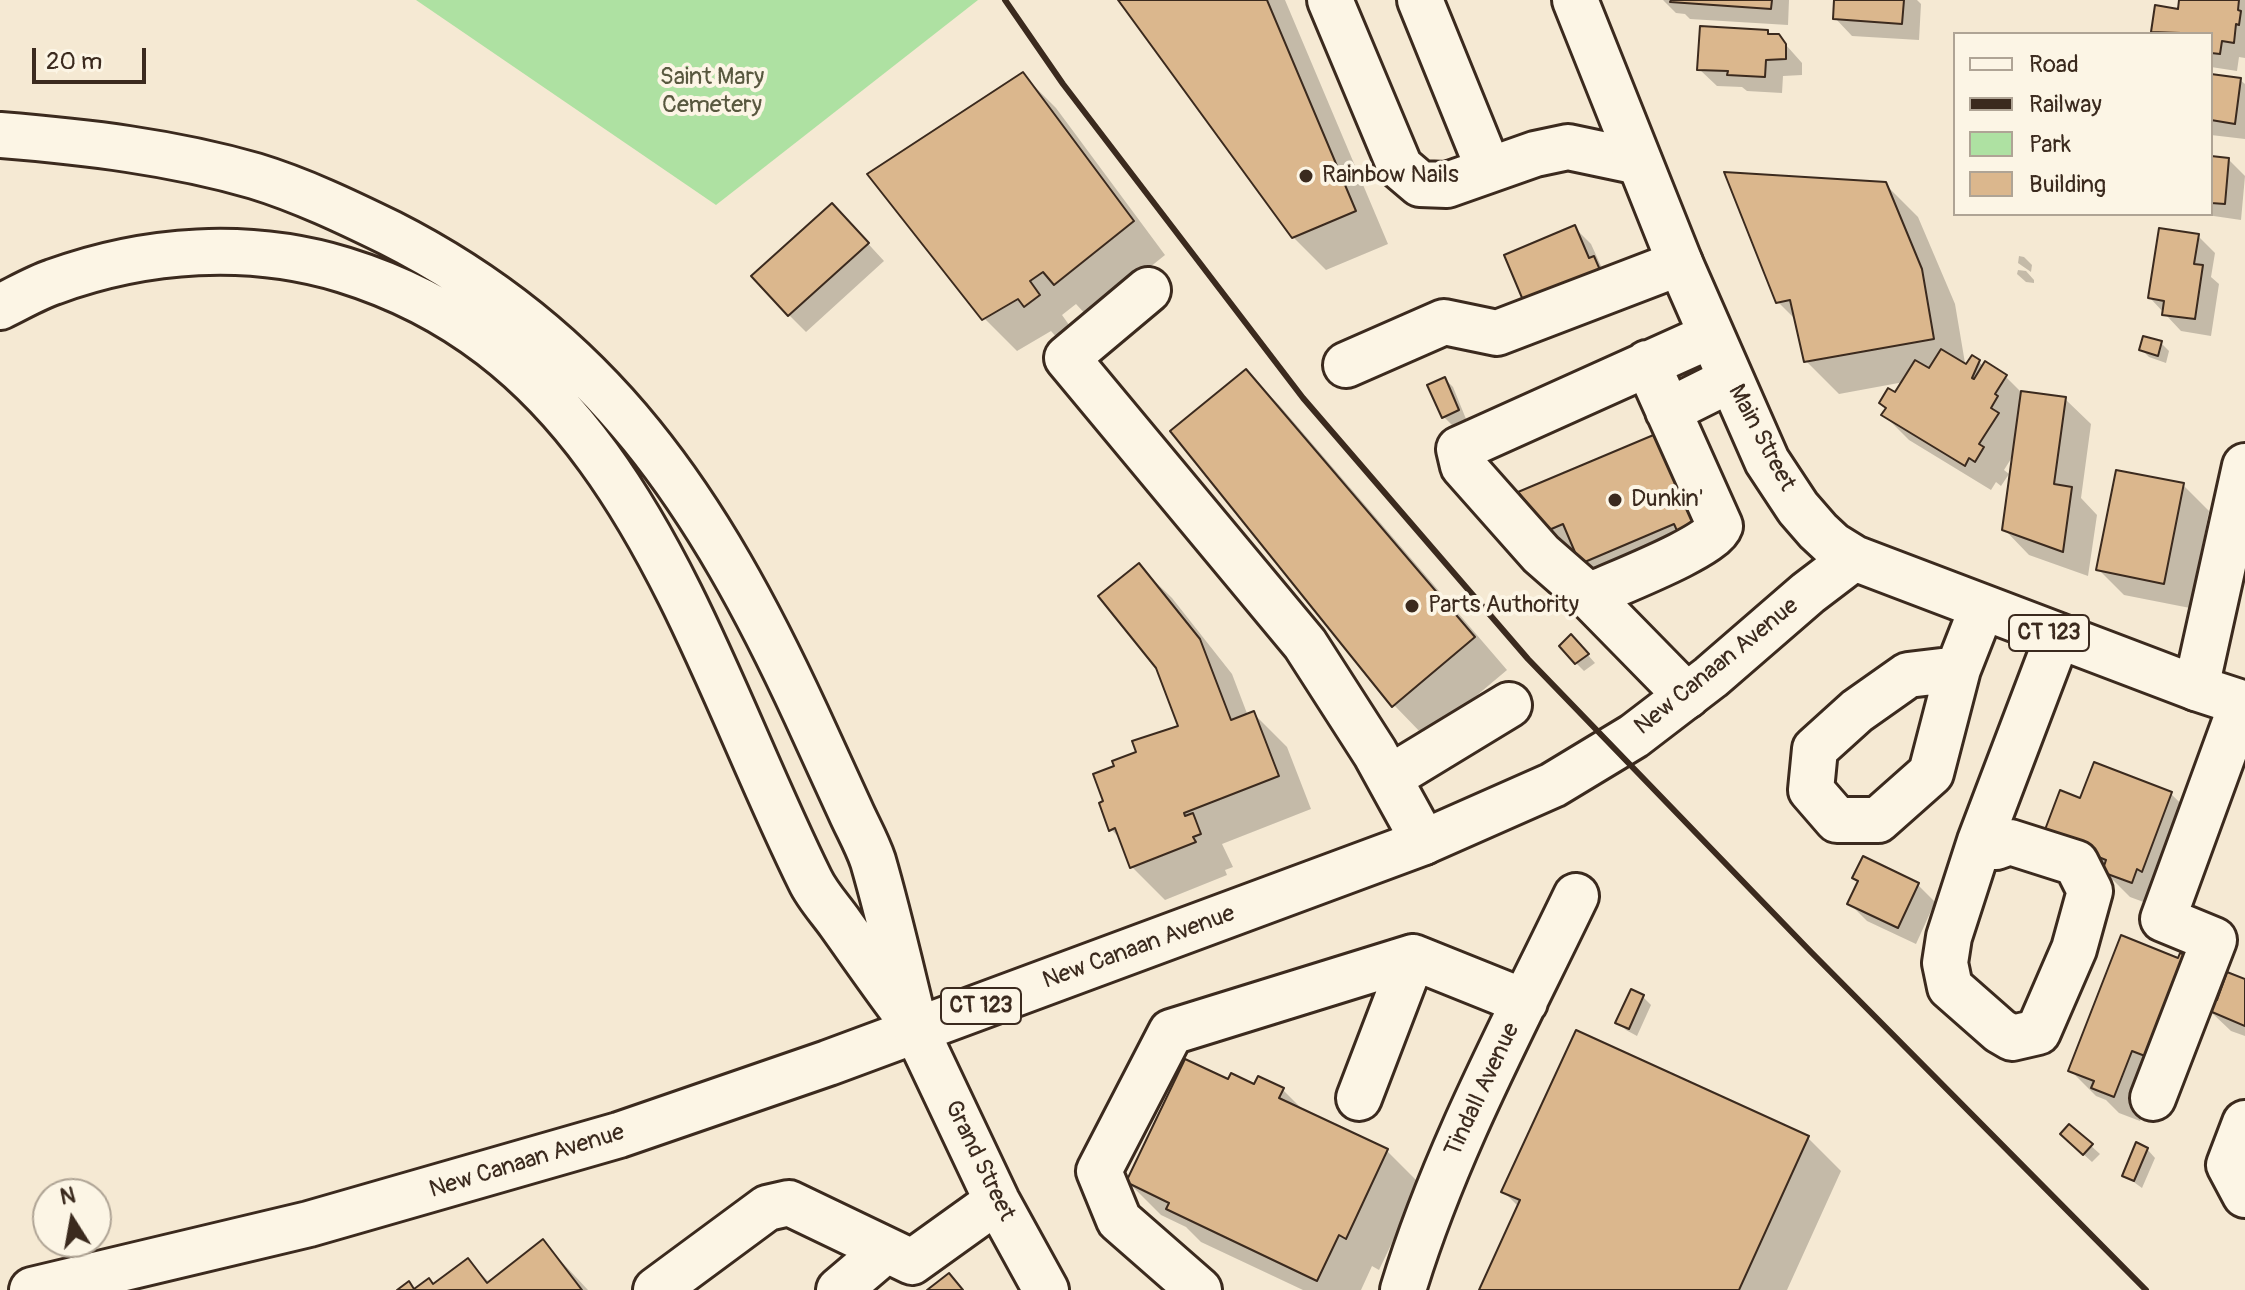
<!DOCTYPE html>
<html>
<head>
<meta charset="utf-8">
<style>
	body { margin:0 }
	#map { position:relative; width:2245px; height:1290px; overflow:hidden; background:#f5e9d3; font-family:Pangolin,sans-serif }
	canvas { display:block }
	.legend { position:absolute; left:1953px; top:32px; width:260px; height:184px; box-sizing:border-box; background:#fcf5e5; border:2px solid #afa495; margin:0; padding:10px 14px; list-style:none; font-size:24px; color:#3b2a1e }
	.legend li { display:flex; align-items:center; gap:16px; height:40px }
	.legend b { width:40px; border:2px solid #afa495 }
	.north { position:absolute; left:32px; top:1178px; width:80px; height:80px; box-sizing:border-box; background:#fcf5e5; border:2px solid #afa495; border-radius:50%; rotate:349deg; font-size:22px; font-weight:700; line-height:32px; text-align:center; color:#3b2a1e }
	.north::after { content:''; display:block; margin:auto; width:28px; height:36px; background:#3b2a1e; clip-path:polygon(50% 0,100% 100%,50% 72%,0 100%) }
	.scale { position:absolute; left:32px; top:48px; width:114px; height:36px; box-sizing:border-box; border:4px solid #3b2a1e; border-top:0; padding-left:10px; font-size:24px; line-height:28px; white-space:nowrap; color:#3b2a1e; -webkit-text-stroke:6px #fcf5e5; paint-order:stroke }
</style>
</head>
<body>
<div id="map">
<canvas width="2245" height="1290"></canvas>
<ul class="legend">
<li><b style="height:10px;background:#fcf5e5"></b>Road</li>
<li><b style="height:10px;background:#3b2a1e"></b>Railway</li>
<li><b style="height:22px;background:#aee1a2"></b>Park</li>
<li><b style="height:22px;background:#dbb78d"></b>Building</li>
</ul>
<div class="north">N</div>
<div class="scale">20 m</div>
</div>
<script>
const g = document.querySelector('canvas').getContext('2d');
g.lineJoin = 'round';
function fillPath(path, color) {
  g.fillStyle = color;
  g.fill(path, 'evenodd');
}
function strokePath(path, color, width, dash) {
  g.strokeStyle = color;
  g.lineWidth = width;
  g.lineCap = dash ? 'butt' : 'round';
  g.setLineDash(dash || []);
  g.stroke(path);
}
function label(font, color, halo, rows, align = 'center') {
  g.font = font + ' Pangolin,sans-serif';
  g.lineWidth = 8;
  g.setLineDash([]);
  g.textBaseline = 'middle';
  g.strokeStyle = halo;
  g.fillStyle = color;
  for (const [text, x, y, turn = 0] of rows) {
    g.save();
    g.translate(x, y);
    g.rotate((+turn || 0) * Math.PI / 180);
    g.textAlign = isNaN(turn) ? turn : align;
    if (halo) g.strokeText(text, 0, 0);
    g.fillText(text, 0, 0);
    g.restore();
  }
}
fillPath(new Path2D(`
	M416,0h562l-262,205z`), '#aee1a2');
fillPath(new Path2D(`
	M1120,0h165l103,244 -62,26 -33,-33z
	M1663,0h126l-1,25 -98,-6 -5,-5 -9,-1z
	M1836,0h81l4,4 -2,36 -67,-4 -17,-18z
	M2181,0h64v58l-6,-1 -2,14 -26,-4v-33h-55l-3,-3 27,-20z
	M1767,32l4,4h7l24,27v12l-19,1 -1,17 -35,-2 -5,-4 -25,-1 -18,-17z
	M1023,75l33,33 109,147 -77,62 -12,-13 -14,11 10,14 -14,10 -7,-8 -34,20 -33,-33z
	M2211,76l29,4 5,4v55l-34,-4z
	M2211,158l18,2 16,16 -4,44 -41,-6h11z
	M1885,184l33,33 37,87 11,65 13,-7 5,5 21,9 17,17 43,6 26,25 -10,74 16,17 -9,61 -59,-21 -25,-26 10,-75 -10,16 5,4 -8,12 -5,-4 -5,8 -82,-50 -25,-25 20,-33 -65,12 -33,-33 -9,-40 -19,-19z
	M849,223l35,38 -78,71 -17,-17z
	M1574,227l17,17 10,22 9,10 -63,52z
	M2198,236l17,17 -4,24 8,7 -8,52 -30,-5 -31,-33z
	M2019,256l5,1 8,8 -1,7 -13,-9z
	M2018,270l8,1 8,9v3l-8,-1 -9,-8z
	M2161,343l8,8 -3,12 -17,-6 -8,-8z
	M1246,372l33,33 228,265 -81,68 -32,-33z
	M1445,379l8,8 13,32 -14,6 -9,-9z
	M1663,433l59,107 -115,48 -56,-59z
	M2183,485l26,26 -19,97 -66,-13 -26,-26z
	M1139,566l33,32 60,76 16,42 6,-2 33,33 24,62 -89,35 11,23 -8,3 2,5 -62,25 -33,-33 -11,-27 -10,-11 -5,-27 10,-35 65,-40z
	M1580,646l15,17 -11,8 -8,-8z
	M2095,764l76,30 26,25 -40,88 -27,-10 -22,-22 -37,-15 10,-60z
	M1854,878l64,7 17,17 -19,42 -49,-23 -17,-17 9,-21z
	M2179,960l17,1 27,27 22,-7v55l-14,-5 -19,-18 -28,73 -26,-10 -18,45 -21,-8 -13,-13 -10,-4 -25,-25z
	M1643,997l8,8 -14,31 -11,-6 -8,-8z
	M1577,1032l231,106 33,33 -54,119h-306l38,-83 -15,-15z
	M1229,1082l53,7 23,23 82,39 33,33 -41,86 -7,-4 -11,24h-58l-102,-48 -15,-15 -25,-12 -33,-33z
	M2069,1126l31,28 -8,8 -22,-20z
	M2147,1149l8,9 -13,30 -18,-13z
	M543,1242l45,48h-172l18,-4 34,-25 22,22z`), '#0003');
const building = new Path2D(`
	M1118,0h149l89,211 -64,27z
	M1671,0h101l-1,9 -101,-7z
	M1834,0h70l-2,24 -69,-5z
	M2179,0h60l-1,10 3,1 -2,14 -3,-1 -2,19 -12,-2 -2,13 -9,-1v-19l-60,-2 4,-27 23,4z
	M1700,26l68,4v4h11l7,10v15l-20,1 -1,17 -38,-2 1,-4 -31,-1z
	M1023,72l111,149 -80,64 -11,-13 -13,9 10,14 -16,12 -6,-8 -36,21 -115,-146z
	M2211,74l30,4 -6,46 -24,-4z
	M2211,156l18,2 -4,46 -14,-1z
	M1724,172l162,10 36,87 12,70 -130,23 -14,-62 -14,3z
	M832,203l37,40 -81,73 -37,-40z
	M1575,225l14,33 5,-2 9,21 -75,35 -24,-57z
	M2159,228l40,6 -5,30 9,1 -8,54 -33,-4 2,-14 -16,-3z
	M2143,336l19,5 -4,15 -19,-6z
	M1941,349l25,15 6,-9 8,5 -8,18 2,1 11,-18 22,14 -12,19 3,2 -7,12 8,5 -20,31 5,3 -9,15 -6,-4 -4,8 -84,-51 5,-7 -7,-5 9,-15 7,4 20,-32 14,8z
	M1246,369l229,268 -83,70 -222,-276z
	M1445,377l14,33 -17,8 -15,-33z
	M2021,391l45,6 -12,87 18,3 -9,65 -61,-22z
	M1663,431l35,96 -19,8 -5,-11 -94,40 -17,-40 -14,6 -31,-38z
	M2116,470l68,13 -20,101 -68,-14z
	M1139,563l61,76 31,81 23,-9 25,65 -95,37 1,3 8,-3 8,21 -8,3 3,5 -66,26 -15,-40 -6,3 -10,-28 4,-2 -10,-27 21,-8 -2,-5 24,-9 -4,-11 46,-15 -22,-58 -58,-72z
	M1571,634l18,20 -14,10 -16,-18z
	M2094,762l78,30 -30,80 -5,-3 -5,14 -30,-11 4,-12 -63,-25 17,-45 20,8z
	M1863,856l56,27 -21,45 -51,-24 11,-23 -6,-3z
	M2121,935l57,23 2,-5 17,6 -39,102 -26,-10 -18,46 -23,-9 3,-7 -26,-10z
	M2227,972l18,7v47l-40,-17 4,-12 8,3z
	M1631,989l13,6 -15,34 -14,-6z
	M1576,1030l233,106 -70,154h-260l41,-90 -19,-8z
	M1185,1059l43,20 3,-6 23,11 4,-8 26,12 -5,10 109,51 -42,90 -7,-4 -22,46 -151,-72 3,-6 -43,-21z
	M2069,1124l24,20 -10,11 -23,-21z
	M2136,1142l12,6 -14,33 -12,-5z
	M543,1239l39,51h-185l12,-9 5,8 15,-11 4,6 35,-26 19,25z
	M949,1273l14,17h-36z`);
fillPath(building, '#dbb78d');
strokePath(building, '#3b2a1e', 2);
const minor = new Path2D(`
	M1330,0l70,167 20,17 27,1 88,-31 33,-7 71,15
	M1420,0l69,170
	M1148,290l-81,68 238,286 70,109 49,89
	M1346,365l98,-43 53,11 183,-70
	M1668,411l62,-31
	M1589,596c25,-12 124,-49 131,-70l-73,-163
	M1958,669l-50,6 -51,36 -42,38 -4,41 26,30h41l53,-47 27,-104 24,-61
	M2196,688l49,-222
	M1687,696l-98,-100 -48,-42 -78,-88 -4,-17 251,-113
	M1389,778l120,-73
	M1980,841l16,6 14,-5 66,21 14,28 -16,58 -36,83 -26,6 -12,-7 -50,-44 -5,-24 4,-26 31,-96 78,-205
	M916,1030l81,171 49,89
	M1359,1098l54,-141
	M2153,1098l61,-158 -51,-21 79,-216
	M2245,1123l-16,42 16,30
	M656,1290l111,-82 22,-5 123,59 85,-61
	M839,1290l47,-40
	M1199,1290l-80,-70 -20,-49 72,-139 242,-75 112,45
	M1403,1290c42,-138 111,-265 173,-394`);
const major = new Path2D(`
	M1575,0l105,263 87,198 31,47 20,23 15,14 21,13 342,130 49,16
	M32,1290l277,-66 310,-89 209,-72 596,-221 129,-57 81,-49 77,-59 97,-84 46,-35`);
const highway = new Path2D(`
	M0,135c86,7 172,17 255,41 46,14 92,36 135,57 213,108 319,271 416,481 15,32 29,64 44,96 7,16 17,33 23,51 16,55 29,113 43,169
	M0,307c17,-8 35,-19 53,-25 93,-34 196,-41 291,-12 282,87 350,375 466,610 7,15 20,29 30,43 20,28 40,57 61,85`);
strokePath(minor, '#3b2a1e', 50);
strokePath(major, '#3b2a1e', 50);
strokePath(highway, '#3b2a1e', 50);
strokePath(minor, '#fcf5e5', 44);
strokePath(major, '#fcf5e5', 44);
strokePath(highway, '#fcf5e5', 44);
strokePath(new Path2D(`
	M1005,0l58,84 240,314 225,261 283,293 335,338`), '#3b2a1e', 6);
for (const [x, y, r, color] of [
	[1306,176,8,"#3b2a1e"],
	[1615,500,8,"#3b2a1e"],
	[1412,606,8,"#3b2a1e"]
]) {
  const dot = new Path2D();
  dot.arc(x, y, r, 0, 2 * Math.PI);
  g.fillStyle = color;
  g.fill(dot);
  strokePath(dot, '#fcf5e5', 3);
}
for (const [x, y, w] of [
	[2049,633,80],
	[981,1006,80]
]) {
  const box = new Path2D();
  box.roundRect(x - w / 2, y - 18, w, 36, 6);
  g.fillStyle = '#fcf5e5';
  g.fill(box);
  strokePath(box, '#3b2a1e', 2);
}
label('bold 22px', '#3b2a1e', null, [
	["CT 123",2049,633],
	["CT 123",981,1006]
]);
label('24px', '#58583f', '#fcf5e5', [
	["Saint Mary",712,78],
	["Cemetery",712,106]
]);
label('24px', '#3b2a1e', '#fcf5e5', [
	["Rainbow Nails",1322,176],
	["Dunkin'",1631,500],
	["Parts Authority",1428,606]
], 'left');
label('24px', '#3b2a1e', '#fcf5e5', [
	["Main Street",1761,438,62],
	["New Canaan Avenue",1717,667,-39],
	["New Canaan Avenue",1139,948,-20],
	["Tindall Avenue",1483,1090,-65],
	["Grand Street",979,1161,64],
	["New Canaan Avenue",527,1162,-17]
]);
</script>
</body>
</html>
